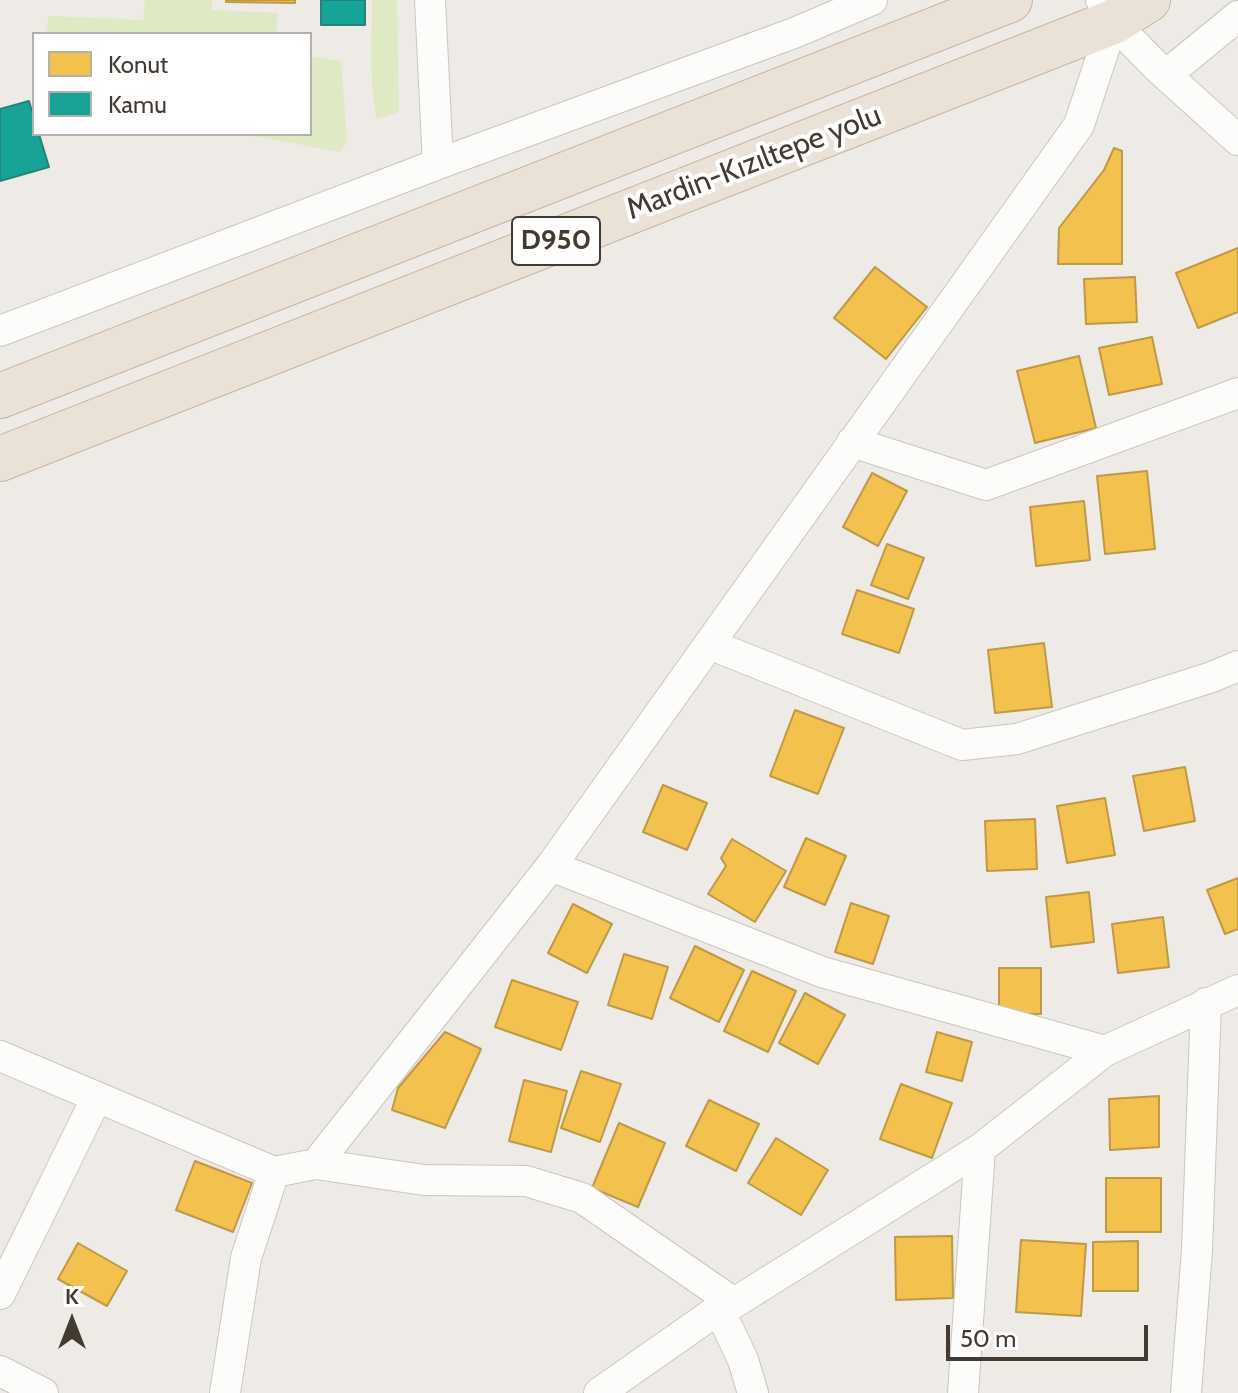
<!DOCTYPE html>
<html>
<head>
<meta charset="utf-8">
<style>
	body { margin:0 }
	#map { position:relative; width:1238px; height:1393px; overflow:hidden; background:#eeeae6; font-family:Cabin,sans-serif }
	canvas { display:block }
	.legend { position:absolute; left:32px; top:32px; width:280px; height:104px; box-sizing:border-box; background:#fff; border:2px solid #b4b1ad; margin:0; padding:10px 14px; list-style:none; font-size:24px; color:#433b32 }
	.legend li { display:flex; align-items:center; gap:16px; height:40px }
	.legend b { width:40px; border:2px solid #b4b1ad }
	.north { position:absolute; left:32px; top:1281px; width:80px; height:80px; -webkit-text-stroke:6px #fff; paint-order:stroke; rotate:0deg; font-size:22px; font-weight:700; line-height:32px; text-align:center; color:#433b32 }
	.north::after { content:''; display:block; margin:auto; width:28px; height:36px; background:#433b32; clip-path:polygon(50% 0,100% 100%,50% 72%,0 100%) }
	.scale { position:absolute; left:946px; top:1325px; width:202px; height:36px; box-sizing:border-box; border:4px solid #433b32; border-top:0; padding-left:10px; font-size:24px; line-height:28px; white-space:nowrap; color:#433b32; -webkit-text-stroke:6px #fff; paint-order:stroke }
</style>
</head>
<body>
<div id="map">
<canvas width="1238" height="1393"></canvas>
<ul class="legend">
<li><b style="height:22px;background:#f2c14e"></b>Konut</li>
<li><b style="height:22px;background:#17a398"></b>Kamu</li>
</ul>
<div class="north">K</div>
<div class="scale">50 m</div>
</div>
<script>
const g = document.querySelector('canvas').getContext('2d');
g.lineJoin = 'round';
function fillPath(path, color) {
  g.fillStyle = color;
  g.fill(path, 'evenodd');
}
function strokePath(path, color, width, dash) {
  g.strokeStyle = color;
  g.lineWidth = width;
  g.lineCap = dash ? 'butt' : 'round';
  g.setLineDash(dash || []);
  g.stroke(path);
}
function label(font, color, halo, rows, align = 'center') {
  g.font = font + ' Cabin,sans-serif';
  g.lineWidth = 8;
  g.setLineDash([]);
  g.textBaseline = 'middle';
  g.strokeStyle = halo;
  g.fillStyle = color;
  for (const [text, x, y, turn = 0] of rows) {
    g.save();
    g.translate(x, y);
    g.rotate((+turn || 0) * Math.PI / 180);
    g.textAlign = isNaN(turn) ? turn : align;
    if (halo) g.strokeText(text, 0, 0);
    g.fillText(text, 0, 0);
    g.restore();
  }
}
fillPath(new Path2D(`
	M145,0h67v10l66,3 -2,21h-231l4,-18 94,4z
	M372,0h25l2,112 -23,7 -5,-49z
	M310,56l31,5 6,80 -7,11 -96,-18h66z`), '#dfe9c4');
const homes = new Path2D(`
	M226,0h69v3l-69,-1z
	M1114,148l8,3v113h-64l1,-36 45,-58z
	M1238,248v64l-40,16 -22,-55z
	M875,267l52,40 -41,52 -52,-41z
	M1135,277l2,45 -51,2 -2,-45z
	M1152,337l10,47 -53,11 -10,-47z
	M1079,356l17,72 -61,15 -18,-72z
	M1147,471l8,78 -50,5 -8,-78z
	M872,473l35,18 -29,55 -35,-19z
	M1084,501l6,59 -54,6 -6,-59z
	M887,544l37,14 -16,41 -37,-14z
	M857,590l57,19 -15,44 -57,-19z
	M1044,643l8,64 -57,6 -7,-63z
	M795,710l49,18 -26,66 -48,-18z
	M1185,767l10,54 -51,10 -11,-55z
	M663,785l44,18 -20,47 -44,-18z
	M1105,798l10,57 -48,8 -10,-57z
	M1035,819l2,50 -50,2 -2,-50z
	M806,838l40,18 -21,49 -41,-18z
	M732,839l54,32 -31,51 -47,-28 18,-28 -5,-8z
	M1238,878v51l-13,5 -18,-44z
	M1089,892l5,50 -43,5 -5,-50z
	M851,903l38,13 -16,48 -38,-12z
	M573,904l39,20 -25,49 -39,-20z
	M1163,917l6,50 -51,6 -6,-49z
	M695,946l49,24 -25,52 -49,-24z
	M624,954l44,13 -16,52 -44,-14z
	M999,968h42v46h-42z
	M752,971l44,20 -28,61 -44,-21z
	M512,980l66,22 -17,48 -66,-23z
	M805,993l40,22 -27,49 -39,-21z
	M445,1032l36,17 -36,79 -53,-18 6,-22z
	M937,1032l35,10 -10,39 -36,-9z
	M581,1071l40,13 -21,58 -39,-14z
	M524,1080l43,11 -16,61 -42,-11z
	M901,1084l51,19 -20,55 -52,-19z
	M1159,1096v51l-49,3 -1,-51z
	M709,1100l50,24 -23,47 -50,-25z
	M619,1123l46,20 -27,64 -46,-19z
	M776,1138l52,32 -27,45 -53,-32z
	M195,1161l57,22 -19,49 -57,-22z
	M1106,1178h55v54h-55z
	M952,1236l1,62 -57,2 -1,-63z
	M1021,1240l65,4 -5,72 -65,-4z
	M1138,1241v50h-45v-49z
	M78,1243l49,28 -20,35 -49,-27z`);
fillPath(homes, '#f2c14e');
strokePath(homes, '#be9946', 2);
const public = new Path2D(`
	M321,0h44v25h-44z
	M29,101l5,17v16h5l10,33 -49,14v-72z`);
fillPath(public, '#17a398');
strokePath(public, '#248479', 2);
const minor = new Path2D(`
	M430,0l8,164
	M1113,22l44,45 81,73
	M1166,75l72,-59
	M0,331l438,-167 356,-131 78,-33
	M852,442l134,43 252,-92
	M709,644l253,101 55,-6 195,-62 26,-11
	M551,866l271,106 283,79
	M0,1056l274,116 42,-8 235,-298 528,-741 34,-103 -12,-22
	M316,1164l108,16 102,1 56,17 152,105 246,-154 125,-98 133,-61
	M0,1294l97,-197
	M719,1309l24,51 10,33
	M0,1371l43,22
	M225,1393l21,-135 28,-86
	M599,1393l120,-84 15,-6
	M963,1393l17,-244
	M1186,1393l11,-143 9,-247`);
const highway = new Path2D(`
	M0,396l1010,-396
	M0,459l1113,-437 35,-22`);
strokePath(minor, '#cac6c2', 32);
strokePath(highway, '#c7b4a0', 46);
strokePath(minor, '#fcfcfb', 30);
strokePath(highway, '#ebe2d7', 44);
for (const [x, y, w] of [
	[556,241,88]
]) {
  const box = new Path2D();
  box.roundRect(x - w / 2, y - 24, w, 48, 6);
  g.fillStyle = '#fff';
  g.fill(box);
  strokePath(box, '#433b32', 2);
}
label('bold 28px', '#433b32', null, [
	["D950",556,241]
]);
label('30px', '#433b32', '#fff', [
	["Mardin-Kızıltepe yolu",754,163,-21]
]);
</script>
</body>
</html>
